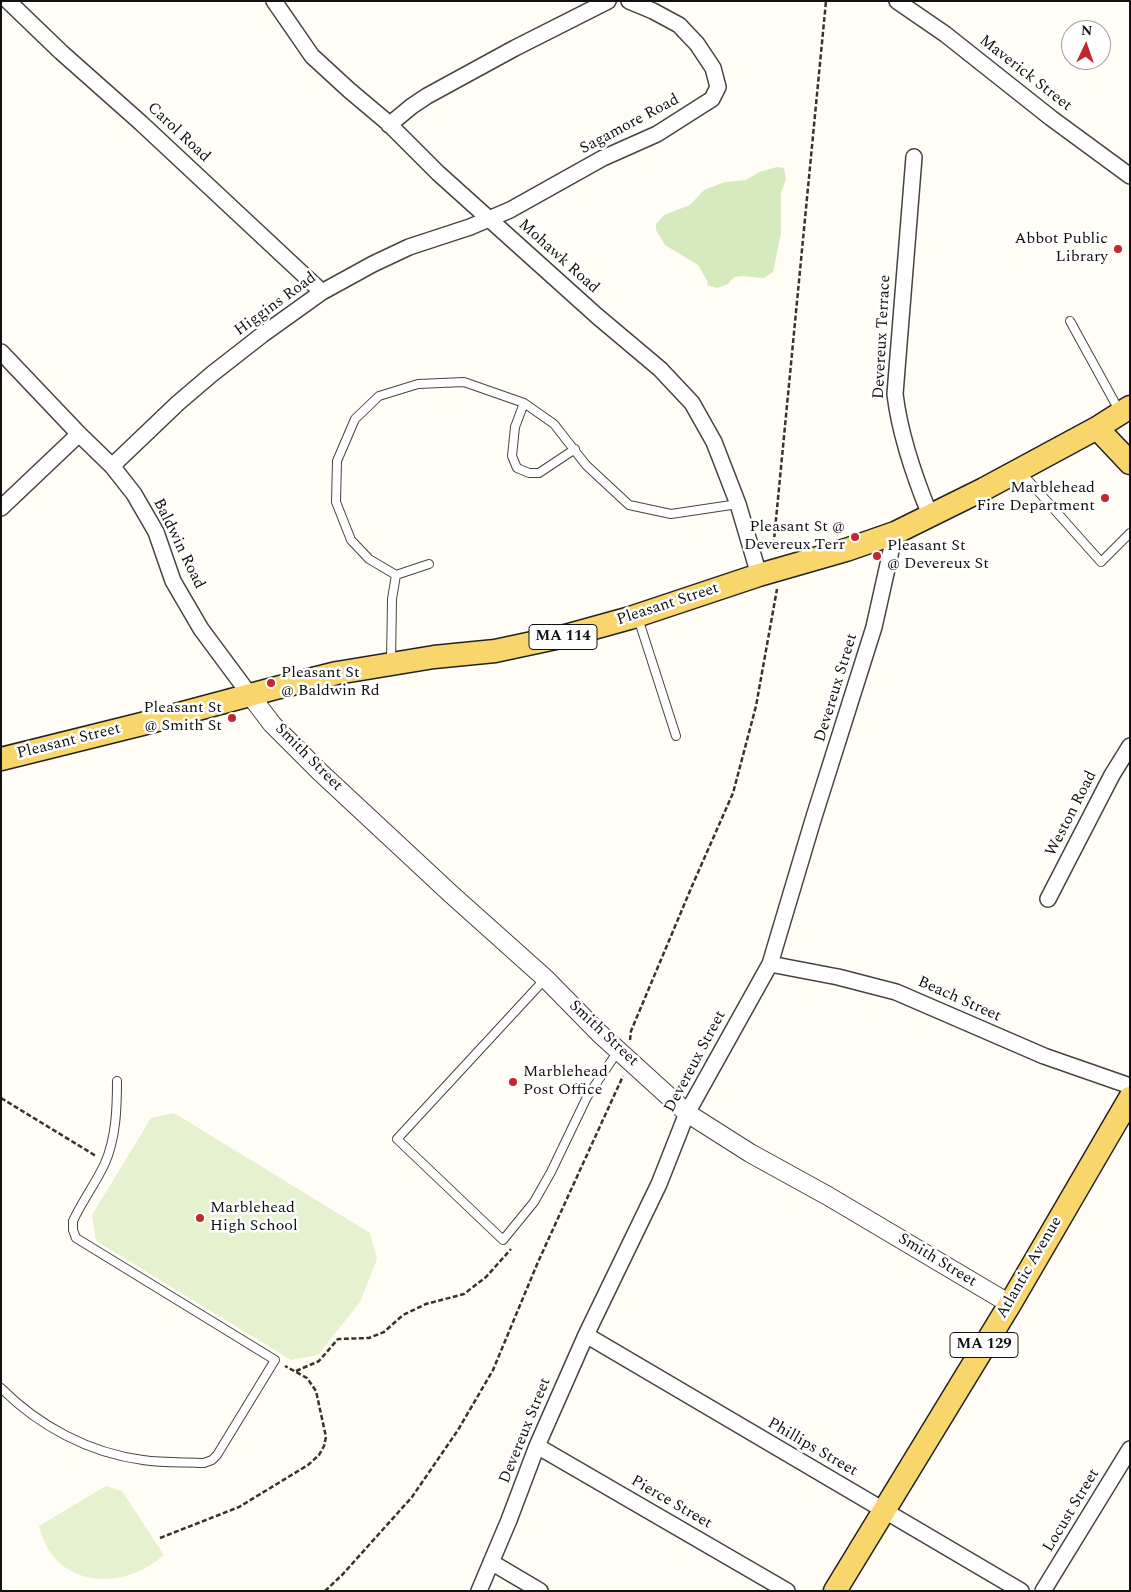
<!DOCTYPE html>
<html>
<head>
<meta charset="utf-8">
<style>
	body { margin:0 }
	#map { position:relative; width:1131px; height:1592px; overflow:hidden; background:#fffdf5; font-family:Spectral,serif }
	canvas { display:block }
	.frame { position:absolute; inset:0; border:2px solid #111; pointer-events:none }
	.north { position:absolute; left:1061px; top:20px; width:50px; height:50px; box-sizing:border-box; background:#fff; border:1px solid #a0a0a0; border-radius:50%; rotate:3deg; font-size:14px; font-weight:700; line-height:20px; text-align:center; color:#111 }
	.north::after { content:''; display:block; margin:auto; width:18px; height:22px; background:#c4262e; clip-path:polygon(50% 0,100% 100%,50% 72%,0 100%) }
</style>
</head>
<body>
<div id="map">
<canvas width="1131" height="1592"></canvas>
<div class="frame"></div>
<div class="north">N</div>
</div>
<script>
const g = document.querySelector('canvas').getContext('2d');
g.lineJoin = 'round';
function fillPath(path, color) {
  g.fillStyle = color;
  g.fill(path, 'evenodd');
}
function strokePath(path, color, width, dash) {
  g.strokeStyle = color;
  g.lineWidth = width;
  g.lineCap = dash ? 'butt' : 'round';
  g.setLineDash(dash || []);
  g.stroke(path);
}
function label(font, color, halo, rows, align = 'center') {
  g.font = font + ' Spectral,serif';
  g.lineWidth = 5;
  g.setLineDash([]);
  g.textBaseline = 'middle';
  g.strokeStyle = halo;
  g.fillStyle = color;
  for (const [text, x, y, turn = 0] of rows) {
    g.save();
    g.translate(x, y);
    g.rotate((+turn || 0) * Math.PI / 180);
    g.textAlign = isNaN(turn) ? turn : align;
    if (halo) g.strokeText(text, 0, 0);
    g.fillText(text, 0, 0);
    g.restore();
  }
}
fillPath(new Path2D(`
	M777,167l7,1 2,11 -5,14v40l-8,39 -9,6 -21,-2 -9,1 -6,7 -11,4 -10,-3 1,-3 -10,-17 -33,-20 -9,-15v-6l8,-9 26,-10 14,-15 21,-8 21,-2 13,-8z`), '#d5ebbd');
fillPath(new Path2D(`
	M174,1113l196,120 7,26 -17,43 -42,53 -27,5 -195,-119 -4,-26 59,-97z
	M106,1486l16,5 42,64c-42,37 -110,34 -125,-29z`), '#e6f2cf');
const service = new Path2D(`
	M1070,321l50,91
	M524,403l-9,24 -3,29 5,12 12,5h10l36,-24
	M1020,471l81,91 29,-29
	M429,564l-33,11 -27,-16 -18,-19 -15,-38 1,-41 18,-42 24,-23 39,-12 46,-2 60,21 30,21 32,41 43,40 42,9 67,-10
	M638,618l38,118
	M391,662l1,-63 4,-24
	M545,979l-148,160 106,101 31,-38 17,-30 36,-75 31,-46
	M1,1388c38,38 88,65 142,72 20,3 41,2 61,3l8,-3 5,-5 58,-95 -199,-122 -3,-8v-9c9,-20 23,-38 32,-58 11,-25 12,-55 12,-82`);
const minor = new Path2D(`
	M8,1l53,51 80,71 181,169
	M274,1l38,55 37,34 38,32 51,51 159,143 63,53 32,34 22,39 24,62 21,71
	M897,1l48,33 106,84 79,58
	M389,125l23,-19 15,-10 88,-48 93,-47
	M914,157l-19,237c5,42 19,82 35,121
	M1,352l78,82 33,32 22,28 22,38 17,49 28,48 49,66
	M112,466l66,-63 34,-29 50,-39 60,-43 51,-28 36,-17 61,-20 40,-17 93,-52 54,-24 55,-35 6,-12 -5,-19 -16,-24 -18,-19 -26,-14 -24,-10
	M1,508l78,-74
	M1048,899l64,-124 18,-29
	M770,964l68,13 58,15 148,64 86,30
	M586,1335l435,256
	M537,1446l250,145
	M491,1562l49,29
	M479,1591l30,-71 28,-74 49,-111 73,-151 28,-71 83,-149 43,-144 61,-193 21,-94
	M1043,1591l87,-142`);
const tertiary = new Path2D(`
	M250,695l22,29 48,48 131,122 95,85 53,54 88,80 63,40 78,43 182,108`);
const primary = new Path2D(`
	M1097,428l33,35
	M1,759l141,-35 134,-36 61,-15 97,-16 61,-6 70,-15 65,-18 129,-43 87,-25 49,-17 89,-44 113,-61 33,-21
	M835,1591l175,-287 120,-206`);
strokePath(service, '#444', 10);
strokePath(minor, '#444', 18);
strokePath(tertiary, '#444', 20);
strokePath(primary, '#222', 25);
strokePath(new Path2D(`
	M779,551l-5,-11 52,-539
	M630,1040l1,-9 61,-145 41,-93 23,-87 21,-117
	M1,1098l95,58
	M296,1371l23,-10 19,-22 31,-1 15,-6 19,-17 23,-11 38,-10 22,-17 25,-28
	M160,1538l79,-31 69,-42 11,-10 5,-9 2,-9 -10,-46 -9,-13 -22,-12
	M325,1591l18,-17 69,-77 46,-67 35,-60 45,-108 85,-186`), '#333', 2.5, [5, 2.5]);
strokePath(service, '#fff', 8);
strokePath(minor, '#fff', 15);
strokePath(tertiary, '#fff', 18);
strokePath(primary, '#f9d66b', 22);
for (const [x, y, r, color] of [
	[1118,249,5,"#c4262e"],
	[1105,498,5,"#c4262e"],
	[855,537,5,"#c4262e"],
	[877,556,5,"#c4262e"],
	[271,683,5,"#c4262e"],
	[232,718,5,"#c4262e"],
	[513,1082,5,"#c4262e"],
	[200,1218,5,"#c4262e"]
]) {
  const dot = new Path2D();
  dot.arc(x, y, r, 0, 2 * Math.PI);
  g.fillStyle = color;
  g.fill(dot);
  strokePath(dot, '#fff', 2);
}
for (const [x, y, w] of [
	[563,637,68],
	[984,1345,68]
]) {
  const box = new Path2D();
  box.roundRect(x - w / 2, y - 12.5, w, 25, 4);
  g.fillStyle = '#fff';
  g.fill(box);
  strokePath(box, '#111', 1);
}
label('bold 15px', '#111', null, [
	["MA 114",563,637],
	["MA 129",984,1345]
]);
label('16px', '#111', '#fff', [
	["Maverick Street",1025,74,38],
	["Sagamore Road",630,125,-28],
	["Carol Road",178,133,43],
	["Mohawk Road",558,257,42],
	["Higgins Road",276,305,-36],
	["Devereux Terrace",883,337,-87],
	["Baldwin Road",178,544,64],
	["Pleasant Street",668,605,-18],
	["Devereux Street",837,688,-73],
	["Pleasant Street",69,742,-14],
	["Smith Street",308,758,45],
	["Weston Road",1072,814,-63],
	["Beach Street",959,1000,24],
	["Smith Street",603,1034,43],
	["Devereux Street",696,1062,-62],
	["Smith Street",937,1261,31],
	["Atlantic Avenue",1030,1268,-60],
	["Devereux Street",526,1431,-68],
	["Phillips Street",812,1448,30],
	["Pierce Street",671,1503,30],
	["Locust Street",1072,1511,-59]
]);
label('16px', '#111', '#fff', [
	["Abbot Public",1108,240],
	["Library",1108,258],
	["Marblehead",1095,489],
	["Fire Department",1095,507],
	["Pleasant St @",845,528],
	["Devereux Terr",845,546],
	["Pleasant St",887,547,"left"],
	["@ Devereux St",887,565,"left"],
	["Pleasant St",281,674,"left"],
	["@ Baldwin Rd",281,692,"left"],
	["Pleasant St",222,709],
	["@ Smith St",222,727],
	["Marblehead",523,1073,"left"],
	["Post Office",523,1091,"left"],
	["Marblehead",210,1209,"left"],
	["High School",210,1227,"left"]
], 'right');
</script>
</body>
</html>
